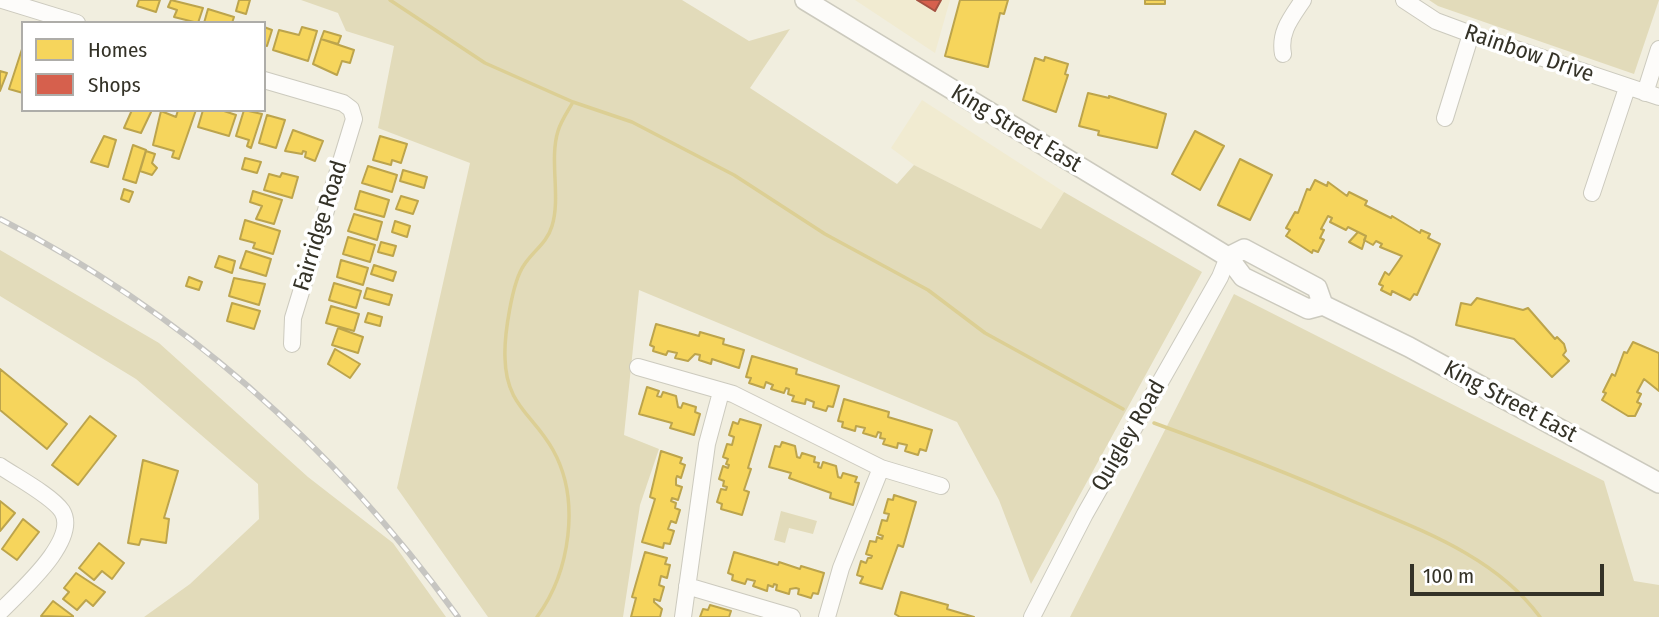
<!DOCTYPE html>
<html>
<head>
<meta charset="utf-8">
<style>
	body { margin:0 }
	#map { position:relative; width:1659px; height:617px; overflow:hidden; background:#f1eedf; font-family:"Fira Sans Condensed",sans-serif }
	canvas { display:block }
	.legend { position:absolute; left:21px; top:21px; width:245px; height:91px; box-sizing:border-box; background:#fff; border:2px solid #aeada9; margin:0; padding:9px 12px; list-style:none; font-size:21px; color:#343227 }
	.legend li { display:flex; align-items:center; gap:14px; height:35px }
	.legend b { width:35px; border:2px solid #aeada9 }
	.scale { position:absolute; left:1410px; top:564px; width:194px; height:32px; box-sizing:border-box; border:4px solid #343227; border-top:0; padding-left:9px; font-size:21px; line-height:24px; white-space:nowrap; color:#343227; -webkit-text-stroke:5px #fff; paint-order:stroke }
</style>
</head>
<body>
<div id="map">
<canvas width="1659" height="617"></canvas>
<ul class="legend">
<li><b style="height:19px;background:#f6d55c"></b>Homes</li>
<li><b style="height:19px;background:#d6604d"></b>Shops</li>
</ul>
<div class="scale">100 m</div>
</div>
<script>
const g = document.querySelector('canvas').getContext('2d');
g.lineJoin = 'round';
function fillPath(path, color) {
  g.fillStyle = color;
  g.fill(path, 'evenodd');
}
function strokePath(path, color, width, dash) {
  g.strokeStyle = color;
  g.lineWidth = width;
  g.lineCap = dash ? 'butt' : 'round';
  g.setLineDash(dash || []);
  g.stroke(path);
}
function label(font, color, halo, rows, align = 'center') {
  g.font = font + ' "Fira Sans Condensed",sans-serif';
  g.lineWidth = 7;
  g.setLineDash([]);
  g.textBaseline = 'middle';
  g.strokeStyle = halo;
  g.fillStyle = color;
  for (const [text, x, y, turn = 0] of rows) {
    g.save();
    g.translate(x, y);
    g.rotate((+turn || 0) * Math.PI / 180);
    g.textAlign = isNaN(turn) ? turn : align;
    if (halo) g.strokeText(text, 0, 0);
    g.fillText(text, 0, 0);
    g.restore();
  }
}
fillPath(new Path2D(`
	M855,0h95l-15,53z
	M922,100l142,92 -23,37 -127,-64 -23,-17z`), '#f1ebd1');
fillPath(new Path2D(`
	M301,0h381l67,41 41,-12 -40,59 147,96 17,-19 127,64 23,-37 138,80 -171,312 -32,-84 -42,-78 -318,-132 -15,145 35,14 -19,56 -17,112h-135l-91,-129 73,-325 -92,-35 16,-82 -48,-15 -8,-18z
	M1429,0h230l-25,74 -196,-68z
	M0,250l159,93 149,134 85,66 53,74h-302l46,-33 69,-65 -1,-35 -122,-105 -136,-83z
	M1234,294l370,187 30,100 25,4v32h-589z
	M781,511l36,10 -4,13 -24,-6 -4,15 -11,-3z`), '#e2dbba');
const homes = new Path2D(`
	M139,0h21l-4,12 -19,-6z
	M171,0l32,8 -5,15 -24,-6 3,-7 -9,-3z
	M239,0h11l-4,14 -10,-3z
	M960,0h48l-4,14 -4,-1 -12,54 -43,-11z
	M1145,0h20v4h-20z
	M208,9l26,8 -2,6h-28z
	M264,27l8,3 -5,16 -3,-1z
	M302,27l15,4 -9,30 -35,-11 6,-20 20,5z
	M324,31l17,5 -3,8 -17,-5z
	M321,39l33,11 -4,13 -8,-2 -5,14 -24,-11z
	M23,46v47l-14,-4z
	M1045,57l23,7 -3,10 3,1 -12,37 -33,-12 12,-42 9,3z
	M0,71l7,2 -7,18z
	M1088,93l21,5v-2l57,18 -9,34 -59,-13 1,-4 -20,-5z
	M132,110h20l-11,23 -17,-5z
	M178,110h18l-17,49 -7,-2 2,-6 -21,-6 8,-34 15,6z
	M203,110h18l15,5 -7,21 -31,-9z
	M244,110l18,4 -11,34 -4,-2 2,-6 -13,-4z
	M267,115l18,5 -9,28 -17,-5z
	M293,130l30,11 -8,20 -10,-4 1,-5 -3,-1 -1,3 -17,-3z
	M1195,131l29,15 -24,44 -28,-16z
	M104,136l12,4 -8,27 -17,-5z
	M380,136l27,8 -6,19 -9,-3 -1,5 -18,-5z
	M133,145l13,5 -10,33 -13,-4z
	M146,151l9,3 -3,9 5,5 -5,7 -12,-4z
	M245,158l16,4 -4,11 -15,-4z
	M1240,159l32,16 -22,45 -32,-15z
	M368,166l29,9 -5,17 -30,-9z
	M403,170l24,7 -3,11 -24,-7z
	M282,173l16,4 -6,21 -28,-8 5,-16 11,3z
	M1315,180l12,6 1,-4 19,14 2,-4 18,9 -2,4 26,13 1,-2 28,17 1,-3 9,4 -2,4 12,6 -23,51 -3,-1 -4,6 -18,-9 -1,4 -10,-5 2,-4 -4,-2 6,-12 4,3 13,-19 -22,-9 2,-3 -6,-3 -3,4 -9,-5 2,-4 -18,-9 -2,3 -16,-8 2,-4 -4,-2 -7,13 3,1 -4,8 4,2 -6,12 -5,-2 -1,3 -26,-17 4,-6 -4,-2 9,-16 3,1 9,-24 3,1z
	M124,189l9,3 -4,10 -8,-3z
	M253,191l29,9 -8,24 -18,-5 6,-13 -12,-4z
	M360,191l29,9 -5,17 -29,-8z
	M401,196l17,5 -5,13 -17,-5z
	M354,214l28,8 -5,18 -29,-9z
	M245,220l35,11 -7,23 -20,-6 2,-5 -15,-4z
	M395,221l15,5 -3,11 -15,-5z
	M1358,232l8,4 -4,13 -13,-7z
	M348,237l27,8 -5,17 -27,-8z
	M381,242l15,4 -3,10 -15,-4z
	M246,251l25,8 -5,17 -26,-8z
	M219,256l16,5 -3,12 -17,-6z
	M341,260l27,8 -5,17 -26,-8z
	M374,265l22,7 -3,9 -22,-7z
	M189,277l13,5 -3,8 -13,-4z
	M234,278l31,6 -6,21 -30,-9z
	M334,283l27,8 -5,17 -27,-8z
	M367,288l25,7 -3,10 -25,-7z
	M1477,298l46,12 5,-2 27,31 2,-2 7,7 2,7 -3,4 6,6 -17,16 -38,-38 -58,-14 5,-22 10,2z
	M232,303l28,8 -6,18 -27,-8z
	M331,306l28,8 -5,17 -28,-8z
	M368,313l14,4 -2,9 -15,-4z
	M656,324l43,12 1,-4 24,7 -1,5 21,6 -5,18 -27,-9 -1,5 -12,-4 1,-5 -5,-1 -7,7 -13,-3 2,-5 -9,-2 -2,4 -13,-4 1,-4 -4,-2z
	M338,328l25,9 -5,16 -26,-8z
	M1633,342l26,11v38l-15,-12 -7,13 4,2 -4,8 4,2 -6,12h-7l-26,-16 4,-7 -3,-1 9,-18 3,2 9,-24 3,1z
	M335,349l25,15 -10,14 -22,-14z
	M752,356l45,13 -1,5 43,12 -6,21 -5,-1 -2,5 -13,-4 1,-5 -8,-3 -1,5 -13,-3 2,-5 -6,-2 1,-5 -3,-1 -2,5 -13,-4 2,-4 -7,-3 -2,6 -15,-5 2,-5 -5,-1z
	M0,369l67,55 -20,25 -47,-39z
	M647,387l12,4 -2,5 4,1 2,-5 13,4 2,11 3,1 2,-5 13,4 -1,5 5,2 -6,21 -24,-7 2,-5 -33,-9z
	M844,399l45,13 -1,5 44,13 -6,21 -6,-2 -2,6 -13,-4 2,-6 -9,-2 -1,5 -14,-4 2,-5 -5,-1 1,-5 -3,-1 -2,5 -13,-4 2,-5 -9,-2 -1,5 -13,-4 1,-5 -5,-1z
	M90,416l26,20 -38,49 -26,-20z
	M740,419l21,6 -13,43 3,1 -7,21 5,2 -7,23 -21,-6 1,-5 -5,-2 4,-13 5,1 1,-3 -4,-1 1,-5 -5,-2 4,-13 5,2 1,-3 -3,-1 2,-5 -5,-2 4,-13 5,1 2,-8 -5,-2 4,-13 5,2z
	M782,442l13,4 2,11 3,1 2,-5 13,4 -1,5 5,1 -1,4 3,1 2,-6 13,4 2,11 3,1 2,-5 14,4 -2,5 4,1 -6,22 -23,-7 1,-5 -42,-15 2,-5 -22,-6 6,-21 5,1z
	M661,451l21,7 -2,5 5,2 -4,13 -4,-2 -1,3v6l6,2 -4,13 -6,-2 -1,3 5,2 -1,5 5,2 -4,13 -5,-2 -3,8 6,2 -4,13 -6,-1 -1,5 -21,-6 13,-43 -5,-2z
	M143,460l35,11 -14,47 5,1 -3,24 -25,-4 -2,6 -11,-2z
	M894,495l22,7 -13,45 -5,-2 -16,44 -22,-6 3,-6 -6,-2 4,-14 5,2 2,-5h3l1,-2 -6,-2 4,-13 6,1 1,-5 5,2 1,-3 -5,-2 4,-14 5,1 2,-7 -5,-1 4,-14 5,1z
	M0,501l15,12 -15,18z
	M23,519l16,13 -22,28 -15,-11z
	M99,543l25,20 -12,16 -10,-8 -8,9 -15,-12z
	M645,552l22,6 -2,6 5,1 -3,13 -6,-2 -2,9 5,2 -4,14 -6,-2v3l8,7 -2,8h-29l5,-19 -4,-1z
	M734,552l44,13 1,-3 21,7 1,-3 23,7 -6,21 -5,-1 -2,5 -13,-4 1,-5 -3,-1 -6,1 -1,5 -13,-4 1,-5 -3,-1 -1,3 -5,-2 -1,6 -14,-5 2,-5 -8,-2 -2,5 -13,-4 1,-5 -5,-2z
	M76,573l29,19 -12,14 -7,-6 -9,10 -14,-11 6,-7 -5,-4z
	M901,592l47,13 -1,4 27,8h-74l-5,-3z
	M53,601l20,15v1l-32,-1z
	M710,605l21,6 -2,6h-29l3,-8 5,1z`);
fillPath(homes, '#f6d55c');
strokePath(homes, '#bca44c', 2);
const shops = new Path2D(`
	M917,0h24l-6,11z`);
fillPath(shops, '#d6604d');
strokePath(shops, '#a55242', 2);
strokePath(new Path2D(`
	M390,0l95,63 88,39 59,20 102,53 91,59 103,56 57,43 138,76
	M1154,423c69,25 136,51 203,80 66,28 139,54 183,114
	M537,617c33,-45 44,-117 16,-167 -20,-36 -47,-44 -48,-92 -1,-22 7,-76 19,-93 9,-14 23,-22 28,-39 9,-29 -3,-66 6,-95 3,-10 10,-20 15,-29`), '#dccf94', 3.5);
const minor = new Path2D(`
	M2,0l75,23
	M1404,0l32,21 35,13 188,63
	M1283,54c-4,-22 8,-36 20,-54
	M264,80l79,23 8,6 3,10 -61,199 -1,26
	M1645,93l14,-44
	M1445,118l26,-84
	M1592,193l35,-105
	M638,367l95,27 148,74 60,18
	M0,466c16,11 52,30 62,45 18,29 -43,81 -62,101
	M687,586l105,31
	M683,617l24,-173 14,-52
	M827,617l14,-49 40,-100
	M1032,617l53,-103 135,-237 8,-20`);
const major = new Path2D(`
	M805,0l423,257 15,20 65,32 15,-4 86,42 250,136
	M1228,257l16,-8 73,39 6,17`);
strokePath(minor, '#cccabe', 18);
strokePath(major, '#cccabe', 22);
strokePath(minor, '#fdfcfa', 16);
strokePath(major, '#fdfcfa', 19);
const rail = new Path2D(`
	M0,219c184,94 337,231 458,398`);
strokePath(rail, '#c6c5c1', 6);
strokePath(rail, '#fff', 3.5, [10]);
label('23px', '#343227', '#fff', [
	["Rainbow Drive",1529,54,19],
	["King Street East",1016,129,31],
	["Fairridge Road",321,226,-73],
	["King Street East",1510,402,28],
	["Quigley Road",1129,436,-60]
]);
</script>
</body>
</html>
